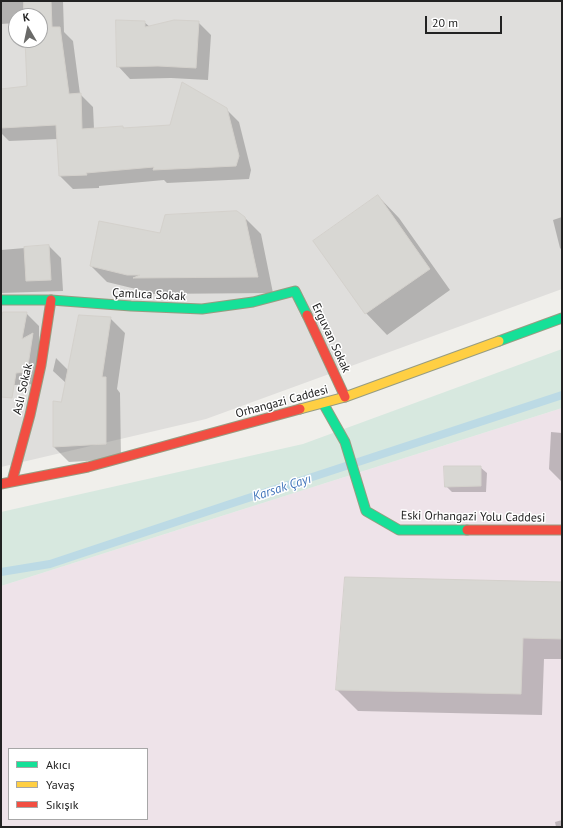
<!DOCTYPE html>
<html>
<head>
<meta charset="utf-8">
<style>
	body { margin:0 }
	#map { position:relative; width:563px; height:828px; overflow:hidden; background:#f0efeb; font-family:"PT Sans",sans-serif }
	canvas { display:block }
	.frame { position:absolute; inset:0; border:2px solid #222; pointer-events:none }
	.legend { position:absolute; left:8px; top:748px; width:140px; height:72px; box-sizing:border-box; background:#fff; border:1px solid #a7a7a7; margin:0; padding:5px 7px; list-style:none; font-size:12px; color:#222 }
	.legend li { display:flex; align-items:center; gap:8px; height:20px }
	.legend b { width:20px; border:1px solid #a7a7a7 }
	.north { position:absolute; left:8px; top:8px; width:40px; height:40px; box-sizing:border-box; background:#fff; border:1px solid #a7a7a7; border-radius:50%; rotate:351deg; font-size:11px; font-weight:700; line-height:16px; text-align:center; color:#222 }
	.north::after { content:''; display:block; margin:auto; width:14px; height:18px; background:#6a6a68; clip-path:polygon(50% 0,100% 100%,50% 72%,0 100%) }
	.scale { position:absolute; left:425px; top:16px; width:77px; height:18px; box-sizing:border-box; border:2px solid #222; border-top:0; padding-left:5px; font-size:12px; line-height:14px; white-space:nowrap; color:#222; -webkit-text-stroke:3px #fff; paint-order:stroke }
</style>
</head>
<body>
<div id="map">
<canvas width="563" height="828"></canvas>
<div class="frame"></div>
<ul class="legend">
<li><b style="height:5px;background:#16e098"></b>Akıcı</li>
<li><b style="height:5px;background:#ffcf43"></b>Yavaş</li>
<li><b style="height:5px;background:#f24e42"></b>Sıkışık</li>
</ul>
<div class="north">K</div>
<div class="scale">20 m</div>
</div>
<script>
const g = document.querySelector('canvas').getContext('2d');
g.lineJoin = 'round';
function fillPath(path, color) {
  g.fillStyle = color;
  g.fill(path, 'evenodd');
}
function strokePath(path, color, width, dash) {
  g.strokeStyle = color;
  g.lineWidth = width;
  g.lineCap = dash ? 'butt' : 'round';
  g.setLineDash(dash || []);
  g.stroke(path);
}
function label(font, color, halo, rows, align = 'center') {
  g.font = font + ' "PT Sans",sans-serif';
  g.lineWidth = 3;
  g.setLineDash([]);
  g.textBaseline = 'middle';
  g.strokeStyle = halo;
  g.fillStyle = color;
  for (const [text, x, y, turn = 0] of rows) {
    g.save();
    g.translate(x, y);
    g.rotate((+turn || 0) * Math.PI / 180);
    g.textAlign = isNaN(turn) ? turn : align;
    if (halo) g.strokeText(text, 0, 0);
    g.fillText(text, 0, 0);
    g.restore();
  }
}
fillPath(new Path2D(`
	M1,1h561v288l-356,130 -205,48zM16,16h24v24h-24z`), '#dfdedc');
fillPath(new Path2D(`
	M562,408v419h-561v-241zM9,749h138v70h-138z`), '#eee3e9');
fillPath(new Path2D(`
	M562,349v59l-561,178v-74l302,-68z`), '#d7e8df');
fillPath(new Path2D(`
	M1,1h62l1,31 9,9 7,53 13,13 1,22 29,-2 1,2 47,-3 55,-17 13,13 12,48 -2,9 -82,4 -3,-3 -65,6v2l-26,1 -13,-13 -2,-37 -49,2 -8,-8v-43l27,-3 -2,-47h14v-24h-24v7l-15,1z
	M144,22l6,5 48,-5 13,13 -3,45 -37,-2 -41,1 -12,-13z
	M378,196l21,22 51,72 -63,45 -21,-22z
	M562,217v33l-2,-2 -7,-28z
	M245,218l16,16 12,59 -123,1 -3,-3h-3l-37,-9 -16,-16 70,-31z
	M49,246l12,12 2,33 -62,2v-43z
	M27,314l12,12v58l-25,1 -11,-11h-2v-44z
	M110,318l15,15 -8,56 3,4 1,66 -52,3 -15,-15 12,-64 -13,-12 3,-13 12,12z
	M551,432l11,1v49l-13,-13z
	M480,467l7,6 -1,19h-34l-6,-6z
	M562,583v76h-18l-2,56 -184,-4 -21,-21z
	M562,820v7h-6l-1,-5z`), '#0003');
strokePath(new Path2D(`
	M1,572l49,-8 177,-59 335,-110`), '#bcdae5', 8);
const building = new Path2D(`
	M24,1h27l1,26h8l9,67 12,-1 1,36 41,-3v2l47,-3 12,-43 45,26 12,48 -3,10 -83,4 1,-3 -68,6 1,2 -28,1 -3,-51 -55,3v-39l26,-3 -2,-46h15v-24h-16z
	M116,20l29,1v6l29,-7 25,1 -3,47 -38,-2 -41,1z
	M378,195l52,74 -65,45 -52,-73z
	M237,211l8,6 13,60 -125,1 7,-3h-13l-37,-9 9,-45 61,12 5,-18z
	M49,245l2,35 -25,1 -2,-34z
	M3,312h24l-5,27 11,-6 -6,39 -11,1 -4,25 -11,-1v-73z
	M79,315l32,2 -9,60h4v67l-53,3v-46l8,1z
	M444,466h37v20l-36,1z
	M345,577l217,5v57l-39,-1 -2,56 -185,-4z`);
fillPath(building, '#d8d7d3');
strokePath(building, '#d4d1cc', 1);
const fast = new Path2D(`
	M1,300h50l80,6 71,3 51,-7 42,-11 12,24
	M499,341l63,-23
	M323,403l22,39 21,69 33,19h68`);
const slow = new Path2D(`
	M300,409l45,-12 154,-56`);
const jam = new Path2D(`
	M307,315l38,82
	M12,481l18,-66 11,-50 10,-65
	M1,484l87,-17 212,-58
	M467,530h95`);
strokePath(fast, '#979c81', 11);
strokePath(slow, '#979c81', 11);
strokePath(jam, '#979c81', 11);
strokePath(fast, '#16e098', 9);
strokePath(slow, '#ffcf43', 9);
strokePath(jam, '#f24e42', 9);
label('12px', '#222', '#fff', [
	["Çamlıca Sokak",149,295,3],
	["Erguvan Sokak",331,338,65],
	["Aslı Sokak",23,389,-77],
	["Orhangazi Caddesi",282,402,-15],
	["Eski Orhangazi Yolu Caddesi",473,517,1]
]);
label('italic 13px', '#4477bc', '#fff', [
	["Karsak Çayı",282,488,-18]
]);
</script>
</body>
</html>
